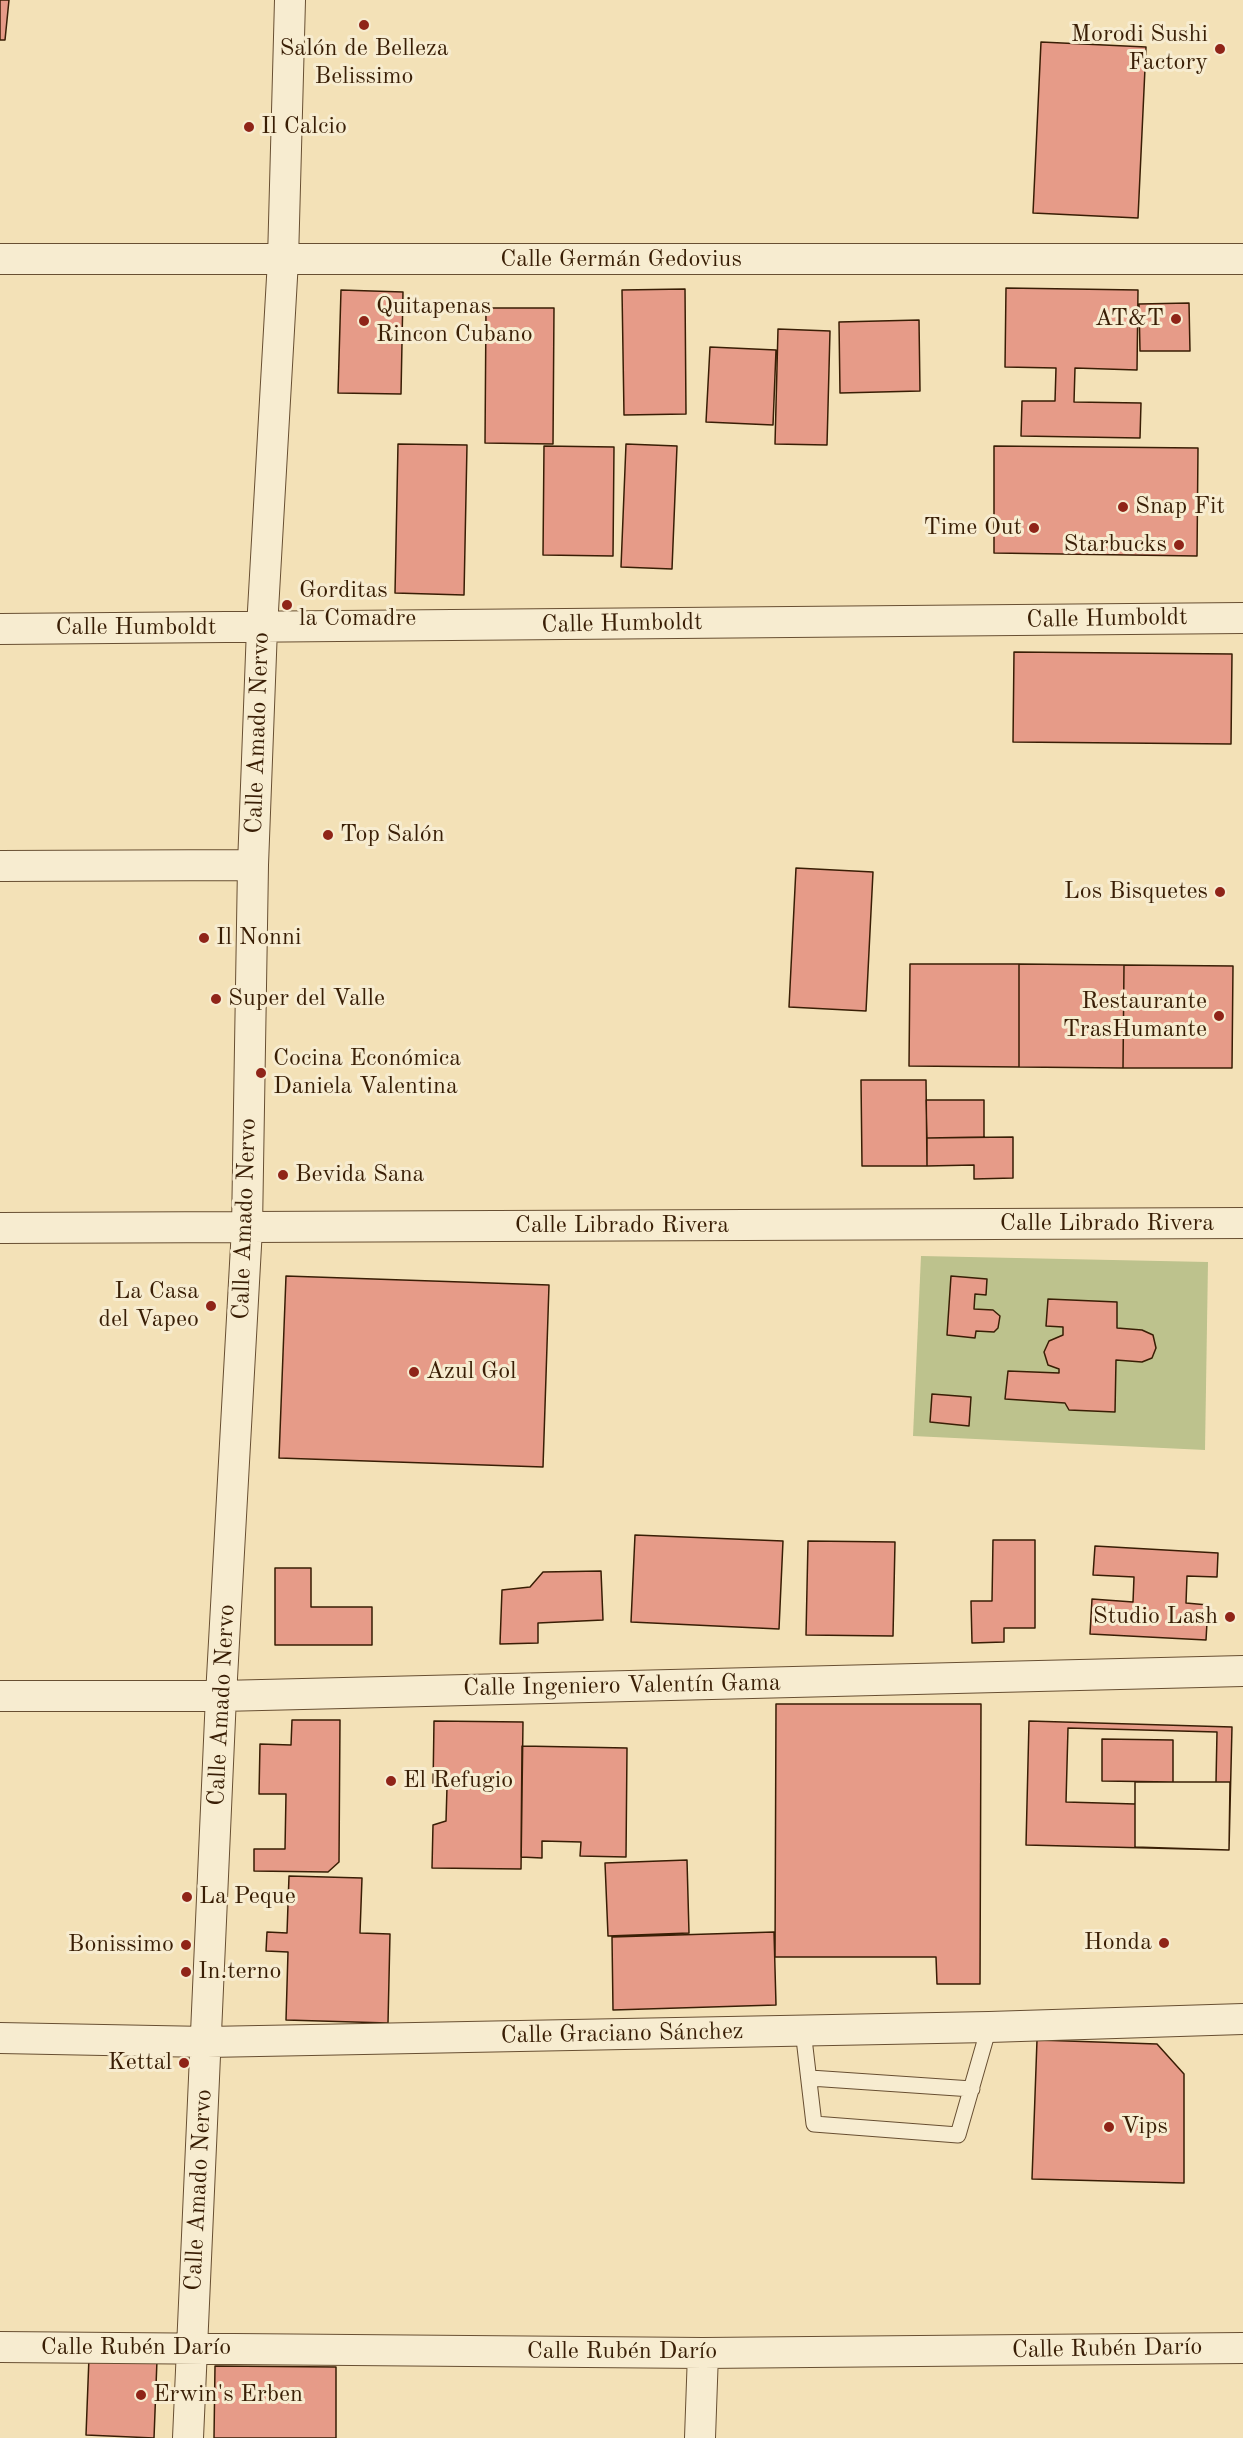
<!DOCTYPE html>
<html>
<head>
<meta charset="utf-8">
<style>
	body { margin:0 }
	canvas { display:block; background:#f3e1b7 }
</style>
</head>
<body>
<canvas width="1243" height="2438"></canvas>
<script>
const g = document.querySelector('canvas').getContext('2d');
g.lineJoin = 'round';
function fillPath(path, color) {
  g.fillStyle = color;
  g.fill(path, 'evenodd');
}
function strokePath(path, color, width, dash) {
  g.strokeStyle = color;
  g.lineWidth = width;
  g.lineCap = dash ? 'butt' : 'round';
  g.setLineDash(dash || []);
  g.stroke(path);
}
function label(font, color, halo, rows, align = 'center') {
  g.font = font + ' "Old Standard TT",serif';
  g.lineWidth = 6;
  g.setLineDash([]);
  g.textBaseline = 'middle';
  g.strokeStyle = halo;
  g.fillStyle = color;
  for (const [text, x, y, turn = 0] of rows) {
    g.save();
    g.translate(x, y);
    g.rotate((+turn || 0) * Math.PI / 180);
    g.textAlign = isNaN(turn) ? turn : align;
    if (halo) g.strokeText(text, 0, 0);
    g.fillText(text, 0, 0);
    g.restore();
  }
}
fillPath(new Path2D(`
	M921,1256l287,6 -3,188 -292,-14z`), '#bdc28d');
const building = new Path2D(`
	M0,0h9l-4,40h-5z
	M1041,42l105,5 -8,171 -105,-5z
	M1006,288l132,2 -1,80 -62,-2 -1,34 67,1 -1,35 -119,-2 1,-35h33l1,-33 -51,-1z
	M685,289l1,125 -62,1 -2,-125z
	M341,290l62,2 -2,102 -63,-1z
	M1189,303l1,48h-50l-1,-47z
	M486,308h68l-1,136 -68,-1z
	M919,320l1,71 -80,2 -1,-71z
	M778,329l52,2 -3,114 -52,-1z
	M710,347l66,3 -3,75 -67,-3z
	M398,444l69,1 -3,150 -69,-2z
	M626,444l51,2 -5,123 -51,-2z
	M544,446l70,1 -1,109 -70,-1z
	M994,446l204,2 -1,108 -203,-3z
	M1014,652l218,2 -1,90 -218,-2z
	M796,868l77,4 -7,139 -77,-4z
	M910,964h109v103l-110,-1z
	M1019,964l105,1 -1,103 -104,-1z
	M1124,965l109,1 -1,102h-109z
	M861,1080h65l1,86h-65z
	M926,1100h58v37l-57,1z
	M1013,1137v41l-39,1v-14l-47,1v-28z
	M286,1276l263,9 -6,182 -264,-9z
	M951,1276l36,3 -1,16 -11,-1 -1,15 19,1 7,6 -2,12 -4,4 -18,-1 -1,7 -28,-3z
	M1048,1299l69,3v26l25,2 11,5 3,13 -4,10 -10,4 -26,-2 -1,52 -46,-2 -4,-7 -60,-4 3,-28 51,2v-4l-11,-4 -4,-13 5,-11 14,-6v-8l-17,-1z
	M932,1394l39,3 -2,29 -39,-4z
	M635,1535l148,6 -4,88 -148,-7z
	M993,1540h42v88h-31v14l-32,1 -1,-42h21z
	M808,1541l87,1 -2,94 -87,-1z
	M1095,1546l123,7 -1,24 -30,-1 -1,27 22,2 -2,35 -116,-6 2,-35 41,3 1,-25 -41,-2z
	M275,1568h36v39h61v38h-97z
	M601,1571l2,49 -65,3v20l-38,1 2,-54 28,-3 13,-15z
	M776,1704h205l-1,280h-43l-1,-27h-161z
	M292,1720h48l-1,142 -11,10 -74,-1v-22h31l1,-55h-27l1,-50 31,1z
	M434,1721l89,1 -2,147 -89,-1 1,-43 13,-4 1,-34h-14z
	M1029,1721l203,6 -3,123 -203,-5z
	M1068,1728l149,4 -1,50h-81v22l-69,-2z
	M1102,1739l71,1v42l-71,-1z
	M522,1746l105,2 -1,109 -46,-1 1,-14 -39,-1v17l-21,-1z
	M1135,1782h95l-1,68 -94,-3z
	M687,1860l2,73 -81,3 -3,-73z
	M289,1876l73,2 -2,55 30,1 -2,89 -102,-3 2,-68 -22,-1 1,-19 20,1z
	M774,1932l2,73 -163,5 -1,-73z
	M1037,2040l120,4 27,30v109l-152,-4z
	M89,2357l68,3 -3,78 -68,-3z
	M215,2366l121,1v71h-122z`);
fillPath(building, '#e69b88');
strokePath(building, '#391e05', 1.5);
const lane = new Path2D(`
	M803,2030l11,94 144,11 31,-108
	M810,2078l162,11`);
const street = new Path2D(`
	M0,259h1243
	M0,629l1243,-11
	M0,866l253,-1
	M0,1228l1243,-5
	M0,1696h221l1022,-25
	M0,2038l207,4 782,-15 254,-8
	M0,2347l703,6 540,-5
	M188,2438l33,-742 26,-468 6,-363 9,-237 21,-368 7,-260
	M700,2438l3,-85`);
strokePath(lane, '#684f32', 17);
strokePath(street, '#684f32', 32);
strokePath(lane, '#f7ecd0', 15);
strokePath(street, '#f7ecd0', 30);
for (const [x, y, r, color] of [
	[364,25,6,"#8f2418"],
	[1220,49,6,"#8f2418"],
	[249,127,6,"#8f2418"],
	[1176,319,6,"#8f2418"],
	[364,321,6,"#8f2418"],
	[1123,507,6,"#8f2418"],
	[1034,528,6,"#8f2418"],
	[1179,545,6,"#8f2418"],
	[287,605,6,"#8f2418"],
	[328,835,6,"#8f2418"],
	[1220,892,6,"#8f2418"],
	[204,938,6,"#8f2418"],
	[216,999,6,"#8f2418"],
	[1219,1016,6,"#8f2418"],
	[261,1073,6,"#8f2418"],
	[283,1175,6,"#8f2418"],
	[211,1306,6,"#8f2418"],
	[414,1372,6,"#8f2418"],
	[1230,1617,6,"#8f2418"],
	[391,1781,6,"#8f2418"],
	[187,1897,6,"#8f2418"],
	[1164,1943,6,"#8f2418"],
	[186,1945,6,"#8f2418"],
	[186,1972,6,"#8f2418"],
	[184,2063,6,"#8f2418"],
	[1109,2127,6,"#8f2418"],
	[141,2395,6,"#8f2418"]
]) {
  const dot = new Path2D();
  dot.arc(x, y, r, 0, 2 * Math.PI);
  g.fillStyle = color;
  g.fill(dot);
  strokePath(dot, '#f7ecd0', 2);
}
label('24px', '#391e05', '#f7ecd0', [
	["Morodi Sushi",1208,35,"right"],
	["Factory",1208,63,"right"],
	["Salón de Belleza",364,49,"center"],
	["Belissimo",364,77,"center"],
	["Il Calcio",261,127],
	["Quitapenas",376,307],
	["Rincon Cubano",376,335],
	["AT&T",1164,319,"right"],
	["Snap Fit",1135,507],
	["Time Out",1022,528,"right"],
	["Starbucks",1167,545,"right"],
	["Gorditas",299,591],
	["la Comadre",299,619],
	["Top Salón",340,835],
	["Los Bisquetes",1208,892,"right"],
	["Il Nonni",216,938],
	["Super del Valle",228,999],
	["Restaurante",1207,1002,"right"],
	["TrasHumante",1207,1030,"right"],
	["Cocina Económica",273,1059],
	["Daniela Valentina",273,1087],
	["Bevida Sana",295,1175],
	["La Casa",199,1292,"right"],
	["del Vapeo",199,1320,"right"],
	["Azul Gol",426,1372],
	["Studio Lash",1218,1617,"right"],
	["El Refugio",403,1781],
	["La Peque",199,1897],
	["Honda",1152,1943,"right"],
	["Bonissimo",174,1945,"right"],
	["In.terno",198,1972],
	["Kettal",172,2063,"right"],
	["Vips",1121,2127],
	["Erwin's Erben",153,2395]
], 'left');
label('24px', '#391e05', '#f7ecd0', [
	["Calle Germán Gedovius",621,260],
	["Calle Humboldt",1107,619,-1],
	["Calle Humboldt",622,624,-1],
	["Calle Humboldt",136,628],
	["Calle Amado Nervo",258,733,-88],
	["Calle Amado Nervo",245,1219,-88],
	["Calle Librado Rivera",1107,1224],
	["Calle Librado Rivera",622,1226],
	["Calle Ingeniero Valentín Gama",622,1686,-1],
	["Calle Amado Nervo",222,1705,-87],
	["Calle Graciano Sánchez",622,2034,-1],
	["Calle Amado Nervo",199,2190,-87],
	["Calle Rubén Darío",136,2348],
	["Calle Rubén Darío",1107,2349,-1],
	["Calle Rubén Darío",622,2352]
]);
</script>
</body>
</html>
